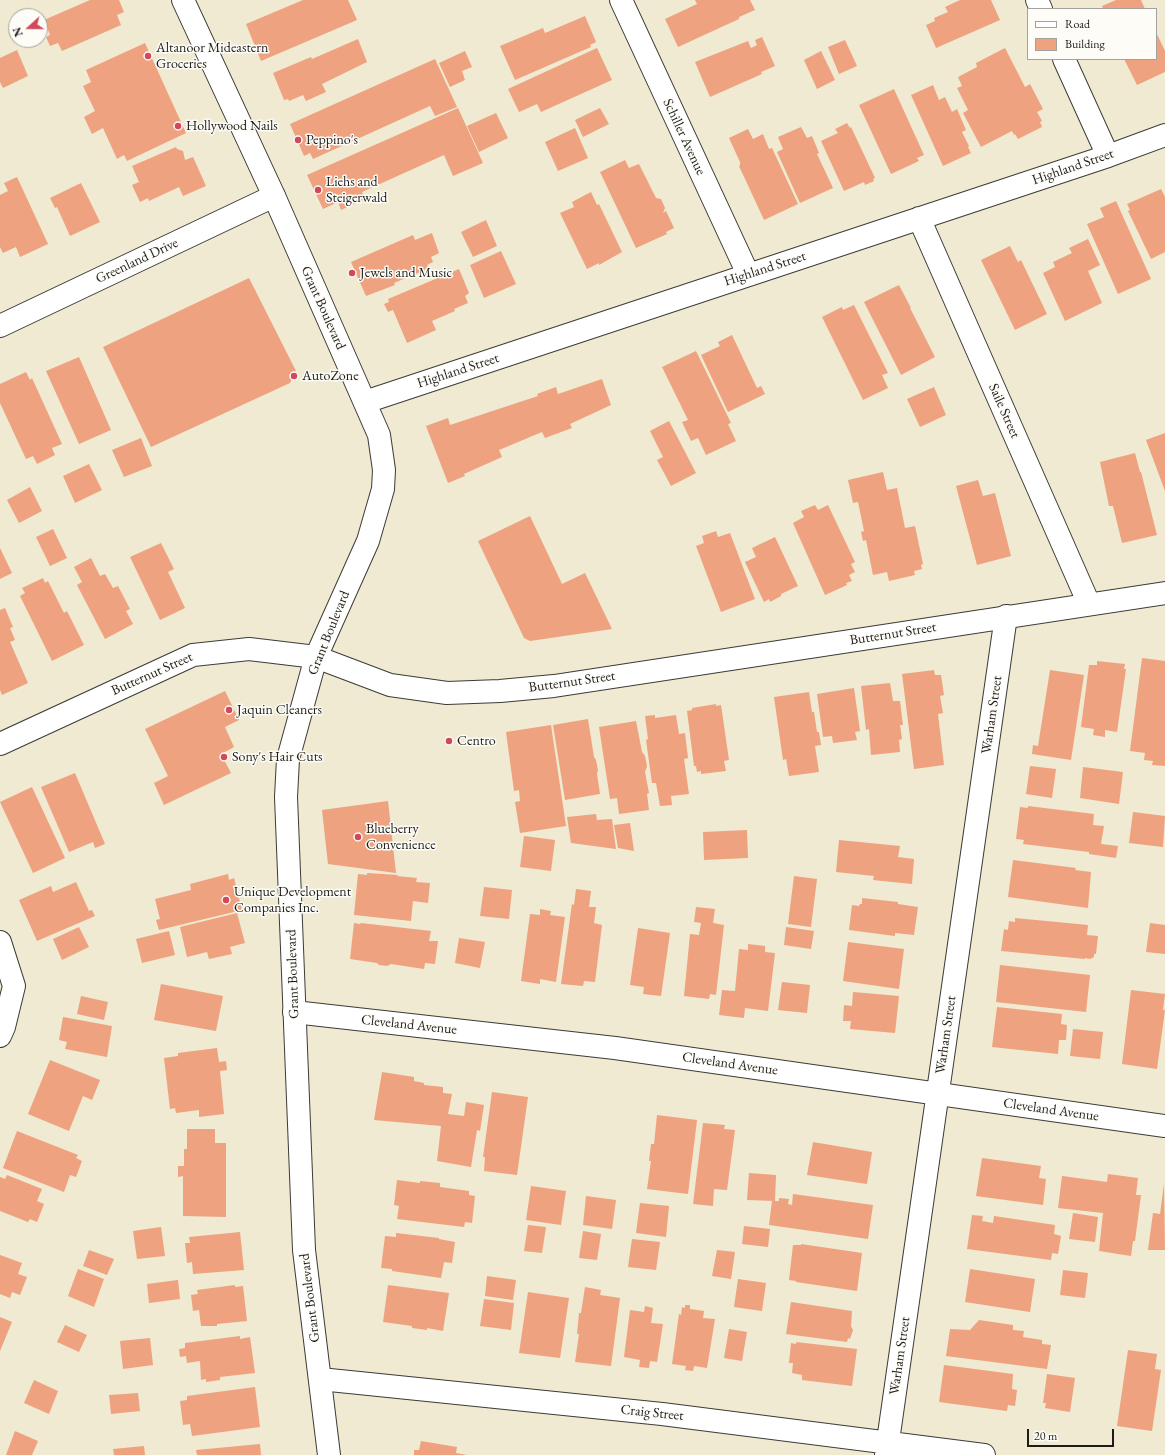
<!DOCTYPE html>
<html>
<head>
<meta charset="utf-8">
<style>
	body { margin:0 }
	#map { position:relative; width:1165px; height:1455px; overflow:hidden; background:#efead1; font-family:"EB Garamond",serif }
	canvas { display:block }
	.legend { position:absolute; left:1027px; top:8px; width:130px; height:52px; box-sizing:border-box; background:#fdfcf7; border:1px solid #a3a29f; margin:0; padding:5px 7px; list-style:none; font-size:12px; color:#1c1c1c }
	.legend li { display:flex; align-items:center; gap:8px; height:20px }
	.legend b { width:20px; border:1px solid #a3a29f }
	.north { position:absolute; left:8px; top:8px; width:40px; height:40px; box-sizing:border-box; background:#fdfcf7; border:1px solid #a3a29f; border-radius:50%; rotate:249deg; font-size:11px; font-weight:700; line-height:16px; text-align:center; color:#1c1c1c }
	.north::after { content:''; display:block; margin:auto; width:14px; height:18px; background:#d1495b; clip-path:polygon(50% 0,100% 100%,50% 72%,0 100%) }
	.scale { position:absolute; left:1027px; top:1429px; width:87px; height:18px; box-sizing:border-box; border:2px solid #1c1c1c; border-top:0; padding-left:5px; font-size:12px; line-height:14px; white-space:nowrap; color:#1c1c1c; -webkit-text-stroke:3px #fdfcf7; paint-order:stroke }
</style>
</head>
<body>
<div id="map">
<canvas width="1165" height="1455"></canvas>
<ul class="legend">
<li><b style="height:5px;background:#fff"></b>Road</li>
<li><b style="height:11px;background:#eea27f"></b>Building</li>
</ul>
<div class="north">N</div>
<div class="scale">20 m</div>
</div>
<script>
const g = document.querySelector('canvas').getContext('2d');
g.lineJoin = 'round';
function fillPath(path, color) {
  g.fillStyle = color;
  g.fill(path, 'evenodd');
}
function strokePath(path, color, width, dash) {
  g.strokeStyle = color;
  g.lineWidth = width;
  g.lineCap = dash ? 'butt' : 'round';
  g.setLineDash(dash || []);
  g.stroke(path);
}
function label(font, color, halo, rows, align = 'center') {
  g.font = font + ' "EB Garamond",serif';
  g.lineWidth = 3;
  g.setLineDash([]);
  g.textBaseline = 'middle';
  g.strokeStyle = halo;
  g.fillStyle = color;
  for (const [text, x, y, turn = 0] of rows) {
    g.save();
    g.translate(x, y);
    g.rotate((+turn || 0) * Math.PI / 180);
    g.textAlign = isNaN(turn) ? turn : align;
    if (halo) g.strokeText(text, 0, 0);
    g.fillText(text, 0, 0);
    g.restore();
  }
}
fillPath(new Path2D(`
	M90,0h29l5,12 -7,3 4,10 -59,26 -4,-8 -8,3 -4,-9 4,-2 -6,-15z
	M303,0h45l9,20 -96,41 -15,-37z
	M695,0h55l5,10 -16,7v2l-61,28 -13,-28 32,-15z
	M960,0h31l9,20 -64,28 -10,-23 9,-4 -1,-3 14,-6 -3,-5z
	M1116,0h25l4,9h-42l-1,-3z
	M585,16l11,26 -6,3 1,2 -76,33 -15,-34 43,-18 2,5z
	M1156,32l9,19v21l-28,13 -13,-26h32z
	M762,37l13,29 -14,6 1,2 -52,23 -15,-35 53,-21 3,7 6,-3 -2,-5z
	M358,39l9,23 -45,22 4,8 -20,9 -3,-6 -14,6 -1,-2 -4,1 -11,-27 38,-16 1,2z
	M845,40l12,26 -18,8 -11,-27z
	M145,43l41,90 -59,28 -3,-6 -7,4 -14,-31 -11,6 -8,-17 11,-6 -12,-25 8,-4 -5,-12z
	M597,48l15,32 -71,32 -4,-8 -18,8 -11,-23z
	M1005,48l20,39 5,-3 13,25 -6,3 5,9 -2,1 2,5 -24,12 -3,-5 -1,1 -2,-4 -31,16 -18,-34 5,-3 -11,-22 5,-2 -4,-9 19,-10 -1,-4z
	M17,50l11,26 -25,12 -3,-6v-24z
	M465,51l7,16 -10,4 3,9 -15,7 -11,-24z
	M821,51l14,29 -18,9 -13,-29z
	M435,59l22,48 -22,9 -5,-10 -117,53 -3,-6 -6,3 -14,-32z
	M933,85l6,15 6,-3 7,15 5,-3 9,21 -4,2 7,14 -1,1 3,6 -28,13 -32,-71z
	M894,89l30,66 -7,3 2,3 -28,13 -32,-69z
	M458,108l25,55 -30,13 -9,-21 -82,37 3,7 -24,11 -3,-8 -15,7 -16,-34z
	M600,108l9,16 -26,13 -8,-17z
	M496,113l12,25 -29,14 -12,-26z
	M847,123l3,5 1,-1 24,51 -2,1 1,2 -9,4 -1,-3 -20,9 -23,-50 17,-8 -3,-4z
	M801,127l6,11 5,-2 7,17 -2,1 16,34 -33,15 -23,-51 6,-3 -5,-12z
	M575,128l13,30 -30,13 -13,-29z
	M748,129l5,10 10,-5 6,15 3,-1 26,56 -34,16 -25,-54 1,-1v-3l-11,-24z
	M176,147l1,2 6,2 2,9 8,-3 13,29 -23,10 -4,-9 -30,14 -1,-3 -8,4 -8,-17 7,-3 -7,-16z
	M625,160l4,8 10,-4 17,34 5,1 4,9 -2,5 3,-2 8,17 -8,4 1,2 -31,14 -36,-76z
	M17,177l31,67 -28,13 -4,-10 -13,6 -3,-6v-52l8,-4 -4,-8z
	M81,183l19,39 -30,14 -13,-29 -2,1 -5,-10z
	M1161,189l4,8v55l-14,7 -23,-48 2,-1 -3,-6z
	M591,192l6,13 2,-1 23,48 -23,13v-2l-12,6 -27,-56 14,-6 -2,-5z
	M1116,201l35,78 -33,15 -31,-70 17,-7 -4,-9z
	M486,220l11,26 -24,11 -12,-25z
	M432,233l7,20 -8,4 2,5 -6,3 2,2 -4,2v1l-31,13 1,2 -29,11 -15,-34 62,-27 2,5z
	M1088,239l12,26 -12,6 14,32 -37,18 -22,-48 12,-6 -2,-5 19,-9 -3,-5z
	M1010,246l8,16 3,-2 26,54 -32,16 -34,-70z
	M501,251l15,33 -32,14 -14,-33z
	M459,269l10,24 -4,3 3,7 -14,6 1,2 -23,10 4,9 -29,13 -14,-33 -5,2 -4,-8 5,-2 -1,-3z
	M249,278l47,93 -6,12 -139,64 -48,-100z
	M899,285l12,23h-1l25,49 -34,18 -37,-73z
	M854,305l34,68 -6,2 6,13 -25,12 -41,-83 20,-10 1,3z
	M732,335l25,53 4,-2 4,8 -37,18 -27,-57 19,-9 -2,-4z
	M696,351l35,72 -3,1 8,17 -30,14 -8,-17 -7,3 -9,-19 6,-2 -26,-53z
	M79,357l32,73 -32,14 -33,-73z
	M26,372l4,8 2,-2 30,66 -10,4 3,7 -18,9 -4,-8 -7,3 -26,-56v-19z
	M602,379l9,26 -41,19 2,4 -27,10 -3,-6 -43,18 3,7 -38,17 1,2 -17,7 -22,-57 22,-8 2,7 88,-29 -1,-2 19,-7 2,7z
	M934,387l12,28 -26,12 -13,-28z
	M669,421l27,52 -25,13 -14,-26 6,-3 -13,-26z
	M1165,433v58l-19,-51z
	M141,438l11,28 -28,11 -12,-27z
	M1135,453l5,19h1l16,63 -35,8 -9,-37h-4l-9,-44z
	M89,464l13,26 -27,13 -12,-27z
	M883,472l4,18 10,-2 8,40 10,-2 8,38 -2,1 1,4 -8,2 1,4 -26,6 -2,-9 -14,3 -7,-35 -3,1 -2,-9 3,-1 -6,-29 -5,1 -5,-23z
	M978,480l5,16 12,-3 16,63 -34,9 -21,-79z
	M30,487l12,24 -23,12 -12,-23z
	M815,505l3,5 10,-5 27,57 -4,2 4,8 -6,3 3,6 -6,2 1,2 -22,10 -32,-72 11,-6 -3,-6z
	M530,516l32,68 23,-11 27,56 -82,12 -6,-3 -46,-97z
	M53,529l14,29 -17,8 -14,-29z
	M716,531l2,6 12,-4 25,66 -34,13 -25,-66 8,-3 -2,-7z
	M775,537l23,49 -17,8v2l-11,6 -1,-3 -5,3 -19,-40 11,-5 -4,-9z
	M161,543l13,26 -6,3 17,36 -25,12 -30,-63z
	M0,548l12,25 -12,6z
	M91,558l9,18 5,-2 8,14 5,-2 12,23 -4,2 7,13 -28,15 -28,-54 5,-3 -8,-15z
	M43,578l2,5 3,-2 16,32 3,-2 17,34 -32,16 -32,-65 5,-3 -3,-5z
	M5,608l8,19 -3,1 5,12 -5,2 18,41 -26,12 -2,-5v-80z
	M1142,658l23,3v105l-13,-1 1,-4 -9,-1 1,-7 -15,-2z
	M1097,661l28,3 -1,5h2l-9,63 -12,-2v7l-12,-2 1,-6 -13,-2 8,-62h8z
	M934,670l1,5h6l3,20 -4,1 3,17 -5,1 6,51 -30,4 -12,-95z
	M1050,670l34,5 -13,85 -39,-6 1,-9 5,1z
	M890,683l3,18h7l3,24h-3l2,14 -3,1 1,12 -29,3 -2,-26 -3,1 -5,-44z
	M854,688l6,43 -5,1 2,8 -24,3 -1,-7 -9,1 -6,-43z
	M225,691l14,29 -14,7 9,20 -13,7 10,19 -67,32 -10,-22 14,-7 -23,-47z
	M809,692l3,20h2l3,20h2l2,13 -6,1 4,26 -30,4 -3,-17 -3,1 -9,-63z
	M716,704v2l5,-1 8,55 -5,1 2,10 -25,3v-3l-4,1 -1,-6h-2l-7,-55 5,-1v-2z
	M655,715v3l21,-3 3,19 6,-1 3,25 -4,1 5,35 -18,2 1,9 -12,1 -4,-23h-4l-6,-43 2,-1 -3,-23z
	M588,719l6,38 2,3 2,10 -1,4 3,20 -35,6 -12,-75z
	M636,721l6,31 3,4 2,10 -2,6 4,21 -2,1 2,16 -30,4 -2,-16 -7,1 -11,-72z
	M551,725l15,101 -46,7 -5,-31 5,-1 -1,-11 -5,1 -8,-59z
	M1030,766l26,3 -4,29 -26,-4z
	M1083,767l40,5 -4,32 -39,-6z
	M75,773l30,71 -10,4 -2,-6 -24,10 -28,-65z
	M32,787l33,71 -32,15 -33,-71z
	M388,801l8,72 -68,-9 -6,-54z
	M1028,806l66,8 -1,11 11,1 -3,18 17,2 -2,12 -27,-4v-2l-66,-8 1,-4 -8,-1 4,-32 8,1z
	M1133,812l32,4 -2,31 -34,-4z
	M596,814l1,6 15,-1 4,30 -45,-6 -4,-26z
	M630,823l4,28 -16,-3 -4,-23z
	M747,830l1,28 -44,2 -1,-28z
	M524,836l31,4 -4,31 -31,-4z
	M839,840l61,6 -2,11 16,2 -2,25 -39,-4 1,-4 -38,-4z
	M1013,860l63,8 -1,2 16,2 -3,36 -80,-11z
	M367,873l31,2 -1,1 20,2 -1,4 14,1 -2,20 -15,-2 -2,20 -57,-6 4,-41 9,1z
	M228,874l1,6 5,-2 8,32 -83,20 -3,-10 4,-1 -5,-20 36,-9 -1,-6z
	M794,876l23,3 -6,48 -23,-3z
	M76,882l13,29 3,-1 3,6 -58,25 -18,-41 32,-14 2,6z
	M484,887l28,3 -3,29 -29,-3z
	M576,889l15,2 -2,16h7l-2,16 8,2 -7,57 -11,-1 -1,5 -22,-2 11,-80 2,1z
	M862,898l36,4v2l20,3 -4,28 -19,-2v3l-46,-6 3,-25 7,1 1,-2h2z
	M696,907l19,2 -2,14 11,2 -8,70 -6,-1 -1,5 -25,-3 6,-62 9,1 2,-12 -7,-1z
	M540,909l11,2 -1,4 15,2 -9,65 -16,-3v5l-19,-3 9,-67 10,1z
	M237,913l8,30 -15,4 2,7 -23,5 -2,-7 -20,5 -7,-30z
	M1015,918l73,7 -1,10 11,1 -2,18h-2v3l-4,2 -5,-1v1l-84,-8 3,-22 4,1 1,-9 6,1z
	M354,923l6,1 1,-1 70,8 -2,10h9l-3,23 -10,-1 -1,6 -33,-5 -4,2 -8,-1 -2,-2 -27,-4z
	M1150,923l15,2v29l-19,-2z
	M79,927l10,20 -27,13 -9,-21z
	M786,927l28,4 -3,18 -27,-4z
	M638,928l32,5 -9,63 -18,-2 1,-7 -14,-2z
	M169,931l6,24 -33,8 -6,-24z
	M459,938l26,4 -5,26 -25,-5z
	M848,942l56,7 -5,40 -56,-8z
	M748,944l17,2v6l10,1 -7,58 -23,-3 -1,10 -25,-3 3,-25 13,1 4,-42 9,1z
	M1000,965l90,10 -4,37 -90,-10z
	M782,982l28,3 -3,28 -29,-3z
	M161,984l62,12 -7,35 -62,-11z
	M1131,990l34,4 -2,16h2l-8,59 -35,-5z
	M853,992l46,4 -4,37 -45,-4 1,-8h-8l1,-16 8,1z
	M81,996l27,6 -4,18 -27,-6z
	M997,1007l65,7 -1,10 6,1 -1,15h-7l-1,14 -66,-7z
	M63,1017l49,9 -5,31 -42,-8 2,-7 -8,-2z
	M1073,1029l30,3 -3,27 -30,-3z
	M217,1048l2,14 7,-1 1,9 -7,1 4,43 -25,3v-7l-23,3 -1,-5 -5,1 -6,-51 14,-2v-3z
	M50,1060l50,20 -8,20 -9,-4 -14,35 -41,-17z
	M382,1072l32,5v4l10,2v2l19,2v6l9,1 -4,20 16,2 2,-14 18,3 -4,26 -3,-1 -6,37 -34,-6 4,-35 -67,-6z
	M492,1092l36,5 -11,78 -33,-4 1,-14h-2z
	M657,1115l40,5 -9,74 -41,-5 4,-28h-2l2,-17h3z
	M703,1123l22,2 -1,4 11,1 -8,60 -13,-1 -1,17 -20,-2z
	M187,1129h28v14h11v74l-43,-1v-40l-5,1v-11h6v-17h3z
	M17,1131l61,24 -2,3 6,3 -6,16 -6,-2 -6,17 -61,-24z
	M813,1142l59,10 -5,32 -60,-9z
	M982,1158l59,8 -2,12 7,1 -3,26 -67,-9z
	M749,1173l27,2 -1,26 -28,-1z
	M1108,1174l30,4 -2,17h5l-6,46h-2l-2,15 -32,-5 4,-38 -45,-5 4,-32 45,6z
	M7,1175l35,14 -5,12 7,3 -7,18 -7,-3 -2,3 -28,-11v-34l5,2z
	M397,1180l23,3v-2l20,2v4l29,4v4l6,1 -3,27 -7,-1 -1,5 -67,-8 2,-13 -5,-1z
	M1164,1184l1,66h-17l5,-37 7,1z
	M531,1186l35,5 -5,34 -35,-5z
	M793,1194l80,11 -5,34 -99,-14 3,-24h7v-3l10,1 -1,5 4,1z
	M586,1196l30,4 -4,29 -29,-4z
	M640,1203l29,3 -3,31 -30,-4z
	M1073,1213l25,4 -3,25 -26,-3z
	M972,1215l11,1 -1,5 11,2 1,-7 61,9 -1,9 7,2 -3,18 -6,-1 -1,7 -84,-11z
	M528,1225l18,2 -4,26 -18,-2z
	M744,1226l26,3 -2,18 -26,-3z
	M161,1227l4,29 -28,3 -4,-28z
	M583,1231l18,3 -4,26 -18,-2z
	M240,1232l4,38 -51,4 -1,-12 -5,1 -2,-20h5l-1,-6z
	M396,1233l43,5v1l16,3 -3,21 -8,-1 -3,16 -49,-7v-2l-11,-1 4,-32 11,1z
	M632,1239l28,3 -4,28 -28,-3z
	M801,1244l61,9 -5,38 -61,-9v-1l-7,-1 4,-35h8z
	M89,1250l25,9 -7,16 -24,-9z
	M717,1250l18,2 -4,27 -19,-3z
	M0,1255l22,8 -4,11 9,3 -7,18 -8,-3 -2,6 -10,-4z
	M78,1269l26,10 -10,28 -26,-11z
	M970,1269l65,10 -5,33 -65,-10z
	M1063,1270l25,3 -3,25 -25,-3z
	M487,1276l29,4 -3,20 -28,-4z
	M738,1279l28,4 -4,28 -28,-4z
	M178,1280l2,19 -31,4 -2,-19z
	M235,1285v2l8,-1 4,35 -30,3v2h-16l-2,-16 -6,1 -2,-16 7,-1 -1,-4z
	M388,1285l61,8 -6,38 -16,-3v2l-15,-2v-2l-29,-4z
	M585,1287l16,3 -1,5 20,3 -9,68 -36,-4 4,-28h-2l2,-21h2z
	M528,1292l41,6 -9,60 -41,-5z
	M484,1299l30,4 -3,27 -31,-4z
	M791,1302l61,9 -1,15 2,4 -3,9 -2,-1 -1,4 -61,-8z
	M685,1305h5v4l14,2 -1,7 12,1 -8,49 -13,-2 -1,5 -8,-1 1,-4 -14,-2 7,-50 2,1 1,-8 3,1z
	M645,1306l8,2 -2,15 12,1 -6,38 -7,-1 -1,7 -10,-1 1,-7 -16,-3 6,-47 14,2z
	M0,1317l12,5 -12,29z
	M979,1320l34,5v5l11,1 -1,6 19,3v4l9,1 -4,24 -101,-13 4,-27 20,1z
	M65,1325l22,10 -8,17 -22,-10z
	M729,1329l18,3 -5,29 -18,-3z
	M240,1336v3l10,-2 5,36 -35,4v3l-14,2v-3l-5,1 -1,-19 -13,2 -1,-7 -6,1 -1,-8 6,-1v-5z
	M150,1338l3,27 -30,4 -3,-28z
	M796,1342l61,7 -5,37 -50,-6v-5l-10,-2 1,-10h-4l2,-20 5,1z
	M1128,1350l29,4 -2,15 6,1 -9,61 -35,-5z
	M944,1365l69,9 -1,15 5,1 -2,16 -7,-1 -1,6 -68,-9z
	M1047,1374l28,4 -5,34 -25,-4 1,-5h-3z
	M34,1380l24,11 -9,23 -25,-11z
	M255,1387l5,40 -68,9 -2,-12 -7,1 -3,-24 7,-1v-4z
	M138,1393l2,18 -29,3 -2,-19z
	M15,1431l23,10 -6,14h-26z
	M421,1441l36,6 -1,6 11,2h-53v-5h5z
	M260,1444l1,11h-64l-1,-5z
	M144,1446l1,9h-31l-1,-6z`), '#eea27f');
const street = new Path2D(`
	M621,0l127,274
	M1037,0l4,9
	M1064,59l44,97
	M919,218l170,386
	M0,326l274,-130
	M365,402l743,-246 57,-21
	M0,744l193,-89 56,-6 67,8
	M0,942l14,44 -10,41 -4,9
	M294,1012l321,36 550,78
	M320,1379l342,35 322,41
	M886,1455l120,-839`);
const secondary = new Path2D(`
	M183,0l91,196 105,239 5,35 -1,19 -15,52 -52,116 -28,102 -2,38 18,453 25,205
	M316,657l74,28 57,8 53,-2 54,-5 611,-93`);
strokePath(street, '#3c3b37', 24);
strokePath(secondary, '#3c3b37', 24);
strokePath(street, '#fff', 22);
strokePath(secondary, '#fff', 22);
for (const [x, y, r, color] of [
	[148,56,4,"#d1495b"],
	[178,126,4,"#d1495b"],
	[298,140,4,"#d1495b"],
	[318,190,4,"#d1495b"],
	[352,273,4,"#d1495b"],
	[294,376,4,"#d1495b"],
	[229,710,4,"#d1495b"],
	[449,741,4,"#d1495b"],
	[224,757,4,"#d1495b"],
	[358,837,4,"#d1495b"],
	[226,900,4,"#d1495b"]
]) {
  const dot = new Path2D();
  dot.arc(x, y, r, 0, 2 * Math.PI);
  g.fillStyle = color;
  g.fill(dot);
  strokePath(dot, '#fdfcf7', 1.5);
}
label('14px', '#1c1c1c', '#fdfcf7', [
	["Altanoor Mideastern",156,48],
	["Groceries",156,64],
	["Hollywood Nails",186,126],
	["Peppino's",306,140],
	["Liehs and",326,182],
	["Steigerwald",326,198],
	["Jewels and Music",360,273],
	["AutoZone",302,376],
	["Jaquin Cleaners",237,710],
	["Centro",457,741],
	["Sony's Hair Cuts",232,757],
	["Blueberry",366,829],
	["Convenience",366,845],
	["Unique Development",234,892],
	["Companies Inc.",234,908]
], 'left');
label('14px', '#1c1c1c', '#fdfcf7', [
	["Schiller Avenue",684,137,65],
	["Highland Street",1073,167,-19],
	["Greenland Drive",137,261,-25],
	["Highland Street",765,269,-18],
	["Grant Boulevard",323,308,66],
	["Highland Street",458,371,-18],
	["Saile Street",1004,411,66],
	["Grant Boulevard",329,633,-68],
	["Butternut Street",893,634,-9],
	["Butternut Street",152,674,-24],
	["Butternut Street",572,682,-8],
	["Warham Street",992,715,-82],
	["Grant Boulevard",293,974,-92],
	["Cleveland Avenue",409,1025,6],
	["Warham Street",946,1035,-82],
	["Cleveland Avenue",730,1064,8],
	["Cleveland Avenue",1051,1110,8],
	["Grant Boulevard",310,1298,-97],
	["Warham Street",900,1356,-82],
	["Craig Street",652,1413,6]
]);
</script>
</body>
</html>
